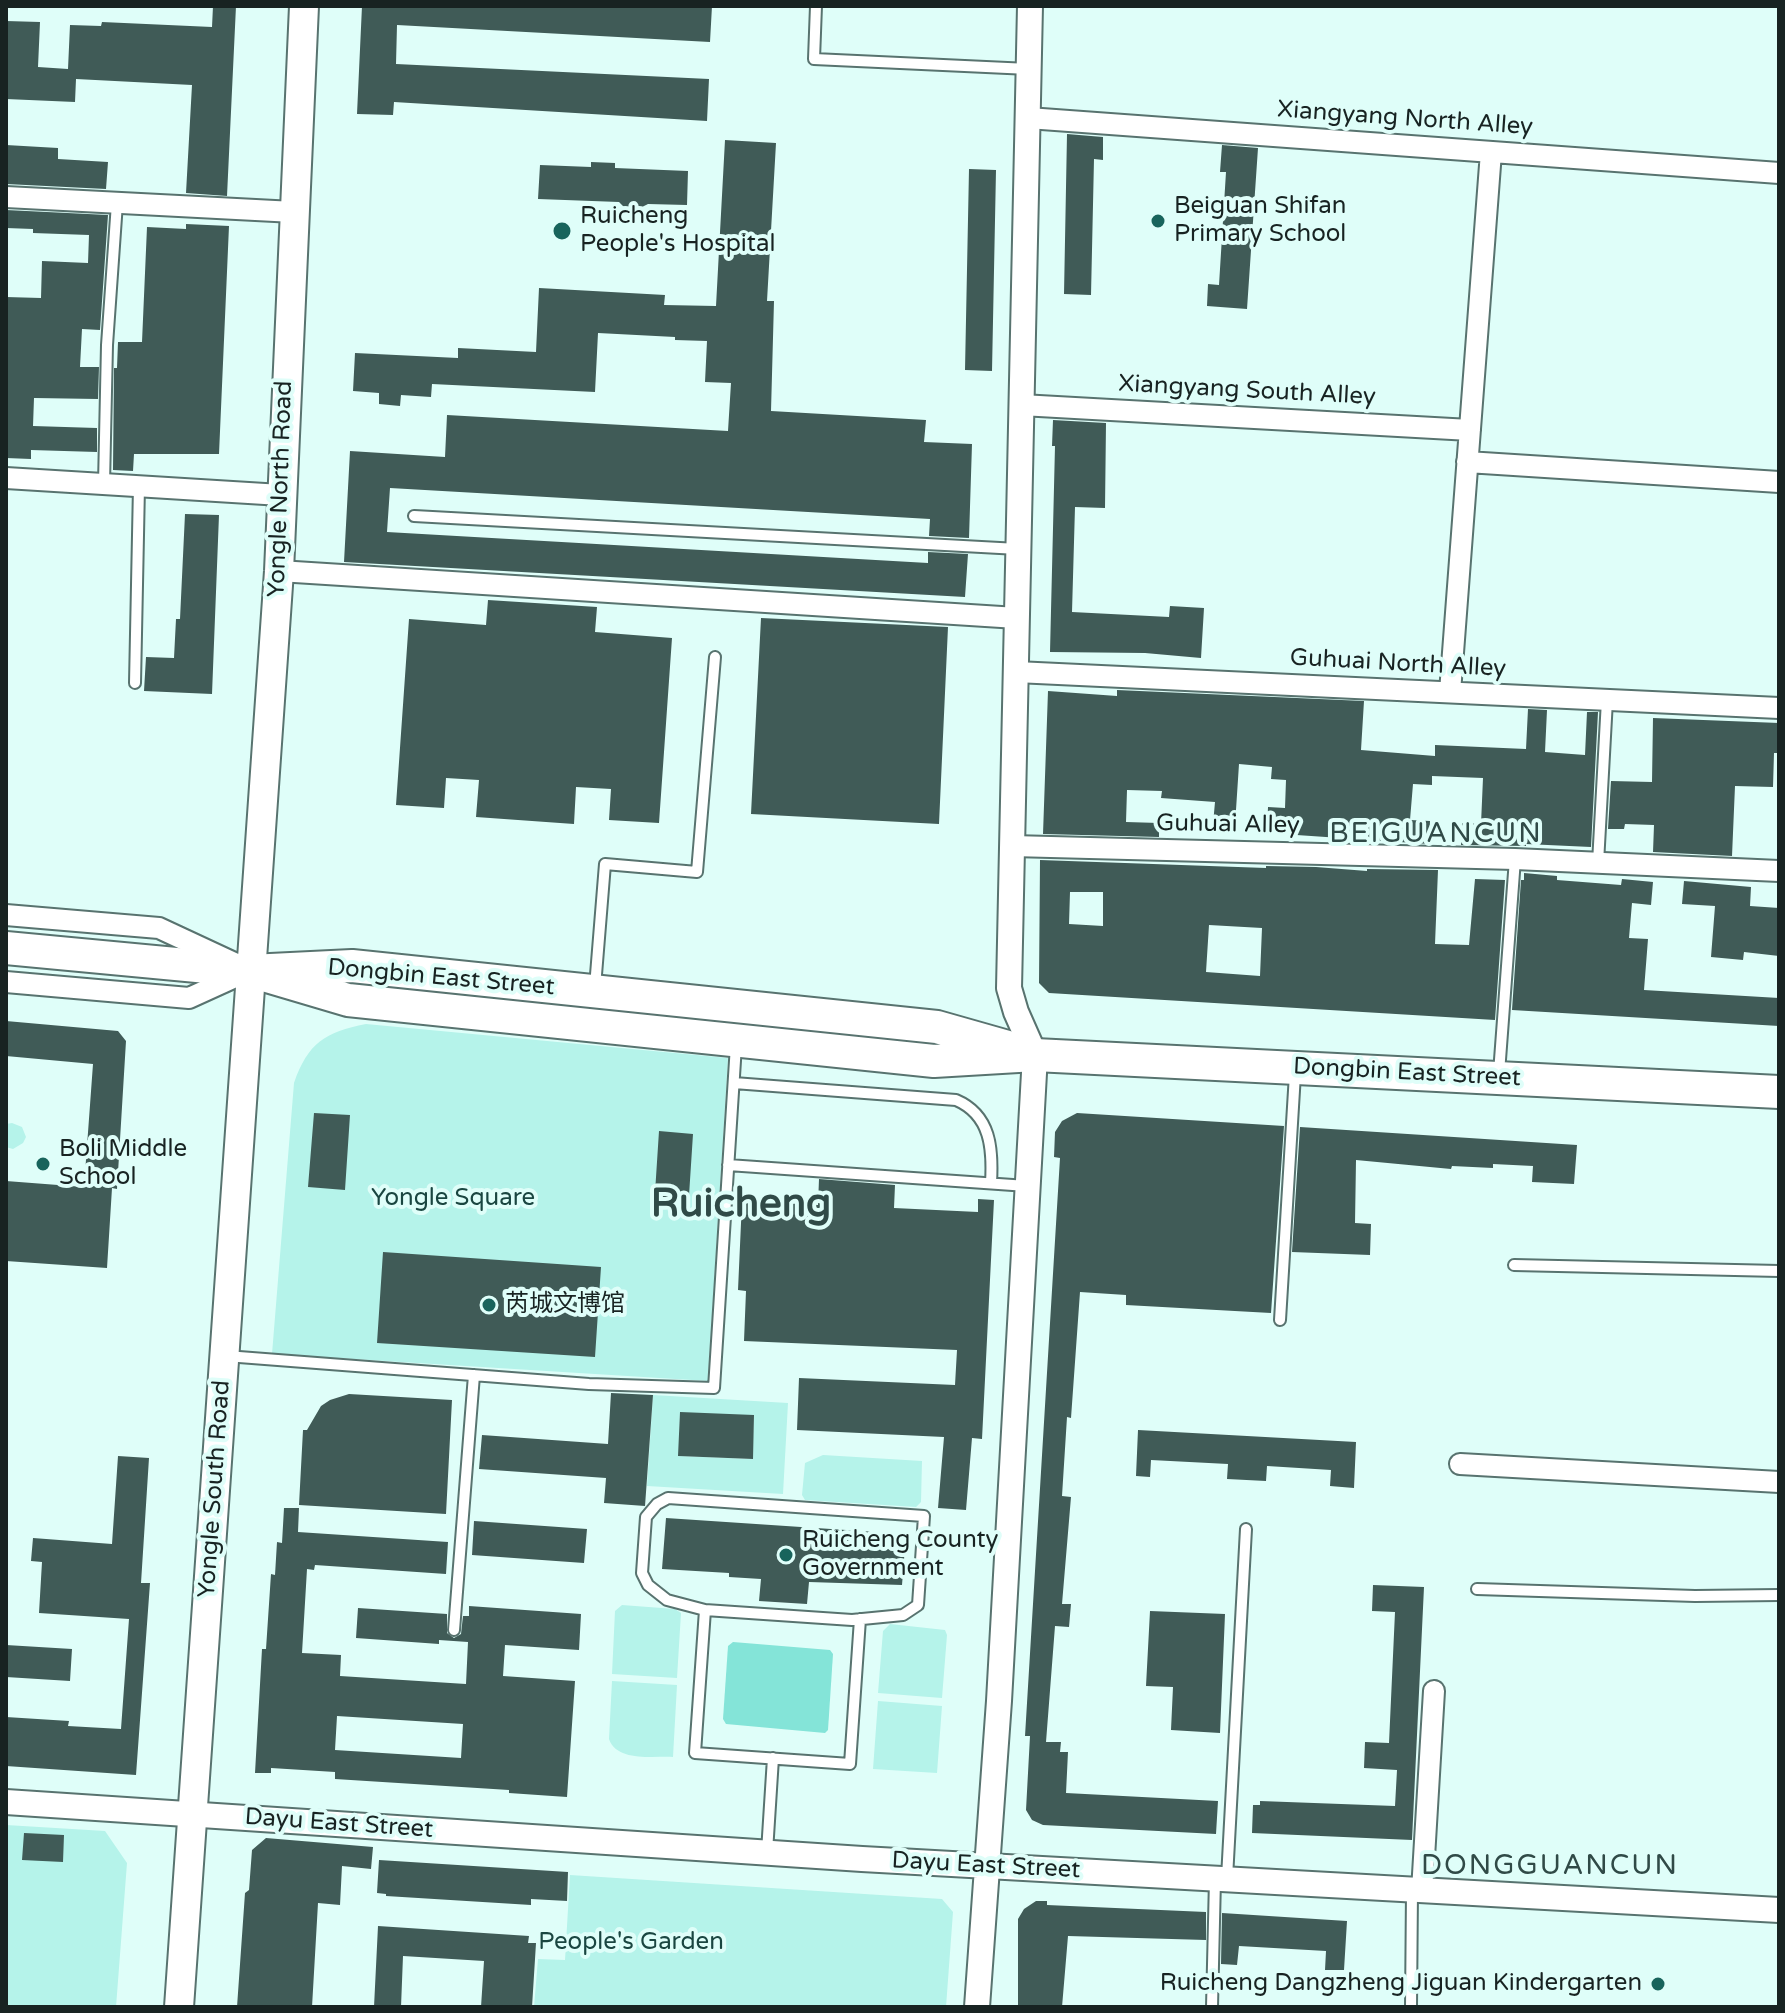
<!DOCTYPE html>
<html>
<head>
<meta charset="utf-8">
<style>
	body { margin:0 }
	#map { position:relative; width:1785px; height:2013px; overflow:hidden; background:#dffef9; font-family:"Varela Round",sans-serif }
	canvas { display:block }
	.frame { position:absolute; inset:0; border:8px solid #182322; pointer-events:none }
</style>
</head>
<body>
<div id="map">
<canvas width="1785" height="2013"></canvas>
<div class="frame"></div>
</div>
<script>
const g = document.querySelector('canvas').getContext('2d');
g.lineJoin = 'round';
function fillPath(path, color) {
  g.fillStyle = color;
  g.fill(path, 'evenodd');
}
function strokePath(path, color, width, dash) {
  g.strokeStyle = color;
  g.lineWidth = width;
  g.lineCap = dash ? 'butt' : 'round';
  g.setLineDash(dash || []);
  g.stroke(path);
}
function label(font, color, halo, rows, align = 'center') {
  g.font = font + ' "Varela Round","Noto Sans SC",sans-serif';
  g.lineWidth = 8;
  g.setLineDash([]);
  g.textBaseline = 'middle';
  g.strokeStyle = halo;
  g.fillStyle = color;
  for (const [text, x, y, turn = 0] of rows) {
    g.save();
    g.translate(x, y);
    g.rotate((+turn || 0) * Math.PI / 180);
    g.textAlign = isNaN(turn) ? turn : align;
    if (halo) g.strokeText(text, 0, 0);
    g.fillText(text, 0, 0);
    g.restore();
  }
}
fillPath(new Path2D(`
	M366,1024l362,34 -20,323 -436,-27 22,-271c14,-40 31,-51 72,-59z
	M12,1123l10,4 4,10 -3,6 -10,6 -7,-2v-23z
	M653,1395l135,8 -5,91 -136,-8zM680,1413l74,3 -2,43 -73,-3z
	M823,1455l99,6 -1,41 -5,5 -111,-7 -3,-5 3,-32z
	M622,1605l53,4 6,4 -4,65 -65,-4 3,-63z
	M890,1624l55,6 2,5 -5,63 -64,-5 5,-62z
	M612,1681l65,4 -4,72c-21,-1 -56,5 -64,-18z
	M878,1701l64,5 -5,67 -64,-4z
	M6,1825l99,6 22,32 -11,144h-110z
	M570,1875l372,24 11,13 -7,95h-412l4,-48 27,1z`), '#b5f3ea');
fillPath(new Path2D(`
	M733,1642l97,8 3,4 -5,76 -3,3 -99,-9 -3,-5 5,-73z`), '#84e4d8');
fillPath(new Path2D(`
	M213,6h23l-9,190 -41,-3 6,-108 -116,-6 -1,23 -69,-3v-78l34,1 -2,45 30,2 2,-44 31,1 1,-4 110,5z
	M362,6h350l-2,36 -313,-17 -1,39 313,15 -2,42 -313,-19 -1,13 -36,-1z
	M1067,134l36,3v23l-9,-1 -3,136 -27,-1z
	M725,140l51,3 -9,158h7l-3,110 155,9 -2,22 48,2 -3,94 -40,-2 1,-17 -540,-31 -3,44 541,31v-11l40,2 -3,43 -621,-35 6,-111 95,6 2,-42 281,16 3,-48 -26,-1 2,-41 -32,-1v-3l-77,-4 -3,59 -163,-8 -1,13 -30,-2 -1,11 -21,-2v-11l-26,-2 2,-38 103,5v-10l78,4 3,-64 126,7 -1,10 52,1z
	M6,145l52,3v11l50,3 -2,27 -100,-5z
	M1222,145l36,3 -11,161 -40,-3 1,-22 11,1 7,-113h-6z
	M591,162l24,1v5l73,3 -1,34 -39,-1 -12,6 -12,-3 -5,-5 -81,-3 2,-34 51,2z
	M969,169l27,1 -4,201 -27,-1z
	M6,210l102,5 -8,115 -18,-1 -2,38h19l-1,32 -64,-1 -1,28 64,2v24l-66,-2v9l-25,-1v-161l35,1 1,-37 46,2 1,-28 -56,-2v-4l-27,-1z
	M186,224l43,2 -10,228h-85l-1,17 -20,-1 1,-102h3l1,-26h24l5,-115 39,2z
	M1053,420l53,3 -1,85 -30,-1 -3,105 97,5 1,-11 34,2 -3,50 -56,-5 -95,-1 5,-206h-3z
	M185,514l34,1 -7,179 -68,-3 2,-34 28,1 2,-39h4z
	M488,600l109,7 -2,25 77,6 -13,185 -50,-3 2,-31 -35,-2 -2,37 -98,-7 3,-37 -33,-2 -2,30 -48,-3 13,-186 77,6z
	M761,618l187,9 -9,197 -188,-10z
	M1117,690l247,11 -3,49 74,6v-11l91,4 2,-40 19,1 -2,42 40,3 2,-43h11l-7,135 -65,-3v2l-65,-1 1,-22 19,1 2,-46 -51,-2v9l-19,-1 -3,36 20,1 -1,23 -162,-11 1,-26 17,1 1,-28 -15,-1 1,-12 -33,-3 -4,61 -22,-1 2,-22 -54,-4 1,-7 -35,-1 -1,32 33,1v14l-116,-3 5,-143 69,5z
	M1653,718l126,5v30h-5l-1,34 -38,-1 -3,70 -79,-4 1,-27 -29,-1 -1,5h-16l3,-48 41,1z
	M1040,860l226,8v-2l50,1 51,4v-2l71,1 -3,74 34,1 6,-66 30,1 -10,140 -446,-27 -10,-10zM1070,892h33v34l-34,-2zM1209,925l53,3 -2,48 -54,-4z
	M1524,873l33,3v4l64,5 1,-6 31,3 -2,23 -19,-2 -3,35 19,1 -4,51 135,8v28l-267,-16 9,-130h3z
	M1684,881l67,6 -1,19 29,2v48l-35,-4 -1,8 -32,-3 4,-51 -33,-2z
	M6,1021l112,10 8,10 -9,148 -5,-1 -5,80 -101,-7v-80l78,6 9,-123 -87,-8z
	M314,1113l36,2 -5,75 -37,-3z
	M1077,1113l207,13 -13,187 -145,-8v-10l-46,-3 -9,126 -4,-1 -5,79 9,1 -9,107h9l-2,23 -14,-1 -9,116h15l-1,10h8l-2,41 152,8 -2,33 -173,-9 -11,-5 -6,-10 4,-74h-5l35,-578 -6,-1 1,-25 7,-11z
	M1300,1127l277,18 -3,39 -42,-2 1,-16 -40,-2v4l-41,-2 -1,3 -95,-9 -1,63 16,1 -1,31 -78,-3z
	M659,1131l34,3 -5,77 -34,-3z
	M819,1179l76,6 -1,23 84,4v-13l16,1 -12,239 -10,-1 -6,72 -28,-2 6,-71 -147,-7 2,-52 156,7 2,-35 -213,-9 2,-50 -8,-1 4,-89 76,4z
	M383,1252l218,15 -6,90 -218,-14z
	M611,1393l42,2 -8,111 -41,-3 2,-25 -127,-9 3,-34 126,9z
	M349,1394l103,6 -6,114 -147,-9 4,-75h4l14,-24 9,-6z
	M680,1412l74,3 -1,44 -75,-3z
	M1138,1430l218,12 -2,46 -24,-2 1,-16 -64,-4 -1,15 -39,-2 1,-15 -77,-4 -1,17 -14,-1z
	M118,1456l31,2 -8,125h9l-14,192 -130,-9v-49l63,4 -1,5 53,3 8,-110 -90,-6 3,-51 -11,-1 2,-23 79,6z
	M284,1508h15l-1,24 150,10 -2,32 -131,-9 -1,5 -7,-1 -5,84 39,2 -1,21 126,8 2,-42 -29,-2v4l-83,-6 2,-30 89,6v19l7,5 7,-4 2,-18h6v-10l112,8 -2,36 -74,-5 -2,31 72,5 -8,116 -58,-4v-3l-174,-11v-7l-64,-4v5h-16l7,-124h4l5,-75 4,1 2,-33 5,1zM337,1716l126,8 -2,34 -126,-8z
	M666,1518l240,16 -4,51 -93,-3 -2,22 -48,-3 2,-22 -32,-2v-4l-67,-4z
	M474,1521l113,8 -3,34 -112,-8z
	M1373,1585l51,2 -12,253 -160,-7 1,-28h7v-4l135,5 2,-36 -33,-2 1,-26 24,1 6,-131 -23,-1z
	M1150,1611l75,3 -5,119 -49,-3 2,-43 -27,-1z
	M6,1645l66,4 -2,32 -64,-4z
	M24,1833l40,2 -1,27 -41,-2z
	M266,1838l107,9 -2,22 -29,-3 -2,39 -22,-2 -6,104h-75l8,-114 4,-3 3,-40z
	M379,1860l189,12 -1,29 -36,-2v6l-145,-9v-2l-9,-1z
	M1036,1901h11v4l159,7v28l-138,-4 -6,71h-44v-88l6,-10z
	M1222,1913l125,8 -3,49h-19l1,-19 -87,-5 -2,19 -16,-1z
	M378,1926l151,10 -1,7h8l-4,64h-51l3,-46 -81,-5 -2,51h-27z`), '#405b57');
const service = new Path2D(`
	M816,6l-2,53 215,10
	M104,484l3,-139 10,-142
	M414,516l604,33
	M135,683l4,-197
	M1598,863l9,-163
	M595,987l10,-123 92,8 18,-215
	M1499,1073l16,-214
	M734,1083l222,17c35,15 37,49 35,83
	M728,1165l299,21
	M1514,1265l265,6
	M1280,1320l15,-246
	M226,1356l363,28 125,4 22,-343
	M668,1498l256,18 -6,89 -15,10 -51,5 -147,-10 -38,-10 -19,-15 -6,-12 4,-56 11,-13z
	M1477,1589l218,7 84,-1
	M705,1610l-10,143 155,11 10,-145
	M454,1630l20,-255
	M767,1852l6,-94
	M1227,1878l19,-349
	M1212,2007l3,-128
	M1411,2007l1,-116`);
const minor = new Path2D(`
	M1028,118l751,55
	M6,197l288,15
	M1021,405l449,25
	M1467,462l312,20
	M6,478l275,17
	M279,571l738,47
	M1016,672l763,36
	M1450,692l41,-540
	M1012,846l503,13 264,12
	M6,915l153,13 73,34
	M6,982l183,16 55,-25
	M1460,1464l319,18
	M1422,1891l12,-200`);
const tertiary = new Path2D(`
	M6,1802l856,57 917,51
	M977,2007l22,-306 36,-646 -19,-43 -7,-24 21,-982`);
const secondary = new Path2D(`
	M179,2007l100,-1436 25,-565`);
const primary = new Path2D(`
	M6,948l244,23 102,-5 585,61 74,21
	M250,971l98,29 586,61 101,-6 744,37`);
strokePath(service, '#58736f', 14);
strokePath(minor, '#58736f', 24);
strokePath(tertiary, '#58736f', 28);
strokePath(secondary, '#58736f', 32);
strokePath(primary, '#58736f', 36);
strokePath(service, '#fff', 10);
strokePath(minor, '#fff', 20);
strokePath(tertiary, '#fff', 24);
strokePath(secondary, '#fff', 28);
strokePath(primary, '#fff', 32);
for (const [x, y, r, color] of [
	[1158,221,8,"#18645c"],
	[562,231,10,"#18645c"],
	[43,1164,8,"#18645c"],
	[489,1305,8,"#18645c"],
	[786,1555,8,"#18645c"],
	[1658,1984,8,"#18645c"]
]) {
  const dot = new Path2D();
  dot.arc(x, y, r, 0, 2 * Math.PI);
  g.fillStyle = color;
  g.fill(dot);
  strokePath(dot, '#dffef9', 3);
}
label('24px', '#182322', '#dffef9', [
	["Xiangyang North Alley",1405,119,4],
	["Xiangyang South Alley",1247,391,3],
	["Yongle North Road",281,489,-88],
	["Guhuai North Alley",1398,664,3],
	["Guhuai Alley",1228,825,1],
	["Dongbin East Street",441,978,5],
	["Dongbin East Street",1407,1073,3],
	["Yongle South Road",215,1489,-86],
	["Dayu East Street",339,1824,4],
	["Dayu East Street",986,1866,3]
]);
label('24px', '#182322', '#dffef9', [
	["Beiguan Shifan",1174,207],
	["Primary School",1174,235],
	["Ruicheng",580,217],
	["People's Hospital",580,245],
	["Boli Middle",59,1150],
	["School",59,1178],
	["芮城文博馆",505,1305],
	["Ruicheng County",802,1541],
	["Government",802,1569],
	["Ruicheng Dangzheng Jiguan Kindergarten",1642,1984,"right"]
], 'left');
label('24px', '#1a4641', '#dffef9', [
	["Yongle Square",453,1199],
	["People's Garden",631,1943]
]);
g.letterSpacing = '2px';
label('28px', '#304a47', '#dffef9', [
	["BEIGUANCUN",1436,835],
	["DONGGUANCUN",1550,1867]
]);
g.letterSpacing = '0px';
label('bold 40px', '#304a47', '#dffef9', [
	["Ruicheng",741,1205]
]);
</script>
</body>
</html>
